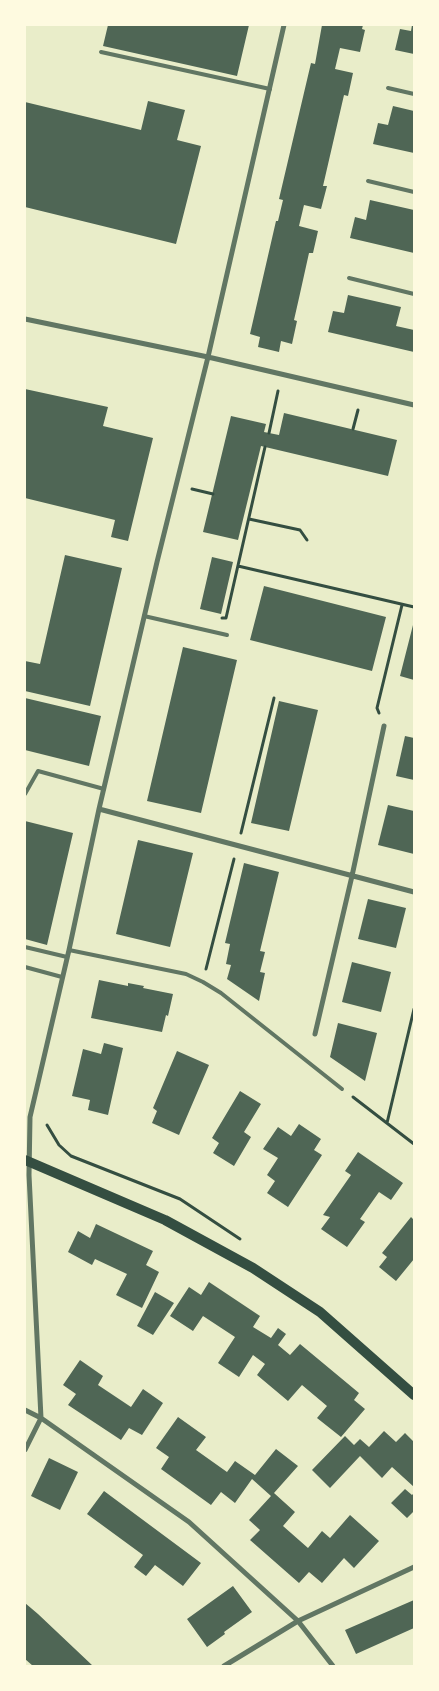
<!DOCTYPE html>
<html>
<head>
<meta charset="utf-8">
<style>
	body { margin:0 }
	#map { position:relative; width:439px; height:1691px; overflow:hidden; background:#e9edc9; font-family:Poppins,sans-serif }
	canvas { display:block }
	.frame { position:absolute; inset:0; border:26px solid #fefae0; pointer-events:none }
</style>
</head>
<body>
<div id="map">
<canvas width="439" height="1691"></canvas>
<div class="frame"></div>
</div>
<script>
const g = document.querySelector('canvas').getContext('2d');
g.lineJoin = 'round';
function fillPath(path, color) {
  g.fillStyle = color;
  g.fill(path, 'evenodd');
}
function strokePath(path, color, width, dash) {
  g.strokeStyle = color;
  g.lineWidth = width;
  g.lineCap = dash ? 'butt' : 'round';
  g.setLineDash(dash || []);
  g.stroke(path);
}
fillPath(new Path2D(`
	M108,25h141l-12,51 -134,-30z
	M322,25h41l-1,4 3,1 -5,22 -20,-4 -5,21 18,4 -5,23 -4,-1 -21,91h4l-6,23 -17,-4 -5,21 19,5 -5,22h-4l-10,45 -5,22 3,1 -5,23 -11,-3 -2,11 -21,-5 2,-10 -10,-3 26,-113h2l5,-21 -4,-1 32,-136 4,1z
	M412,25h2v29l-19,-4 5,-21 11,2z
	M148,101l37,9 -8,30 24,6 -25,98 -151,-37v-105l116,28z
	M393,106l21,5v42l-41,-9 5,-21 10,2z
	M370,200l44,10v43l-64,-15 5,-21 11,3z
	M348,295l53,12 -5,19 18,4v22l-86,-20 5,-21 11,2z
	M25,389l83,18 -5,19 50,12 -25,103 -17,-4 4,-17 -90,-22z
	M284,413l113,27 -9,36 -127,-30 -23,94 -35,-8 28,-116 35,8 -2,8 15,3z
	M65,555l57,13 -32,138 -65,-15v-30l15,3z
	M212,557l21,5 -12,52 -21,-5z
	M264,586l122,31 -14,54 -122,-31z
	M413,625h1v55l-14,-4z
	M183,647l54,13 -36,153 -54,-12z
	M25,698l76,18 -12,50 -64,-16z
	M279,701l39,9 -29,121 -38,-8z
	M405,736l9,2v42l-18,-4z
	M388,805l26,6v43l-36,-9z
	M25,821l48,12 -26,112 -22,-6z
	M138,840l55,13 -23,94 -54,-13z
	M244,863l35,9 -19,79 5,1 -5,20 5,1 -6,28 -32,-22 4,-14 -5,-1 4,-20 -5,-1z
	M368,899l38,9 -10,40 -38,-9z
	M352,962l39,10 -10,40 -39,-10z
	M99,980l29,6v-3l16,3 -1,2 30,6 -5,22 -2,-1 -4,17 -71,-14z
	M338,1023l39,10 -12,48 -35,-24z
	M104,1043l19,5 -15,67 -20,-5 2,-10 -18,-4 11,-47 18,5z
	M177,1051l32,14 -30,70 -27,-12 5,-12 -4,-3z
	M240,1091l21,13 -17,28 7,5 -17,29 -21,-13 6,-10 -7,-5z
	M299,1124l22,15 -7,11 8,5 -34,52 -21,-14 8,-12 -8,-6 11,-17 -15,-9 15,-22 13,9z
	M358,1152l45,31 -12,17 -12,-8 -19,27 5,3 -18,25 -26,-18 9,-12 -7,-2 28,-40 -6,-4z
	M411,1217l3,3v39l-18,22 -17,-14 8,-10 -5,-4z
	M96,1224l57,27 -7,14 13,7 -17,36 -26,-13 11,-21 -32,-15 -3,6 -24,-13 10,-21 12,7z
	M209,1282l51,34 -7,11 18,11 7,-10 8,6 -8,11 12,10 10,-11 59,49 -5,7 11,9 -24,28 -24,-19 10,-12 -25,-21 -14,16 -31,-26 8,-11 -12,-9 -14,22 -21,-14 17,-26 -32,-21 -10,15 -23,-15 19,-29 12,8z
	M155,1292l19,11 -21,32 -16,-9z
	M80,1360l23,16 -5,9 33,22 12,-18 20,14 -21,32 -13,-7 -8,12 -53,-35 8,-11 -13,-9z
	M178,1417l28,20 -10,13 31,22 8,-11 20,14 21,-26 22,17 -24,27 21,19 -12,14 25,22 14,-17 8,7 20,-23 29,26 -25,27 -10,-10 -22,25 -13,-11 -10,11 -49,-43 10,-10 -11,-10 22,-24 -19,-17 -17,24 -14,-11 -10,13 -50,-36 8,-12 -13,-9z
	M384,1431l12,11 9,-9 9,9v45l-22,-20 -10,11 -22,-22 -30,32 -18,-18 33,-34 9,9 6,-6 9,8z
	M49,1458l29,14 -18,38 -29,-14z
	M405,1489l7,6 2,-2v18l-7,7 -16,-15z
	M104,1491l97,72 -18,23 -28,-21 -9,11 -12,-9 9,-12 -56,-41z
	M233,1586l19,26 -28,20 1,2 -18,13 -20,-28z
	M414,1600v28l-58,26 -11,-24z
	M25,1603l13,11 55,52h-60l-8,-7z`), '#4f6655');
strokePath(new Path2D(`
	M353,429l5,-19
	M269,433l9,-42
	M192,489l21,5
	M249,519l51,11 7,10
	M238,566l176,41
	M222,618h4l39,-171
	M379,713l-2,-5 25,-103
	M241,833l33,-135
	M206,969l28,-110
	M353,1097l61,47
	M387,1123l27,-114
	M47,1125l12,20 12,11 109,43 60,40`), '#344e41', 3);
strokePath(new Path2D(`
	M101,52l169,37
	M388,88l26,6
	M368,181l46,11
	M349,278l65,16
	M144,616l83,19
	M25,794l13,-23 66,18
	M25,947l42,10
	M69,950l117,24 17,8 18,11 121,96
	M25,967l37,10`), '#617663', 4);
strokePath(new Path2D(`
	M25,319l183,38 206,48
	M99,809l315,83
	M315,1034l37,-158 32,-150
	M25,1410l16,8 148,104 109,99 35,45
	M25,1450l16,-32 -12,-243 1,-58 39,-167 30,-141 58,-247 51,-205 76,-332
	M224,1666l74,-45 116,-54`), '#617663', 5);
strokePath(new Path2D(`
	M25,1160l140,60 88,48 67,44 94,83`), '#344e41', 10);
</script>
</body>
</html>
